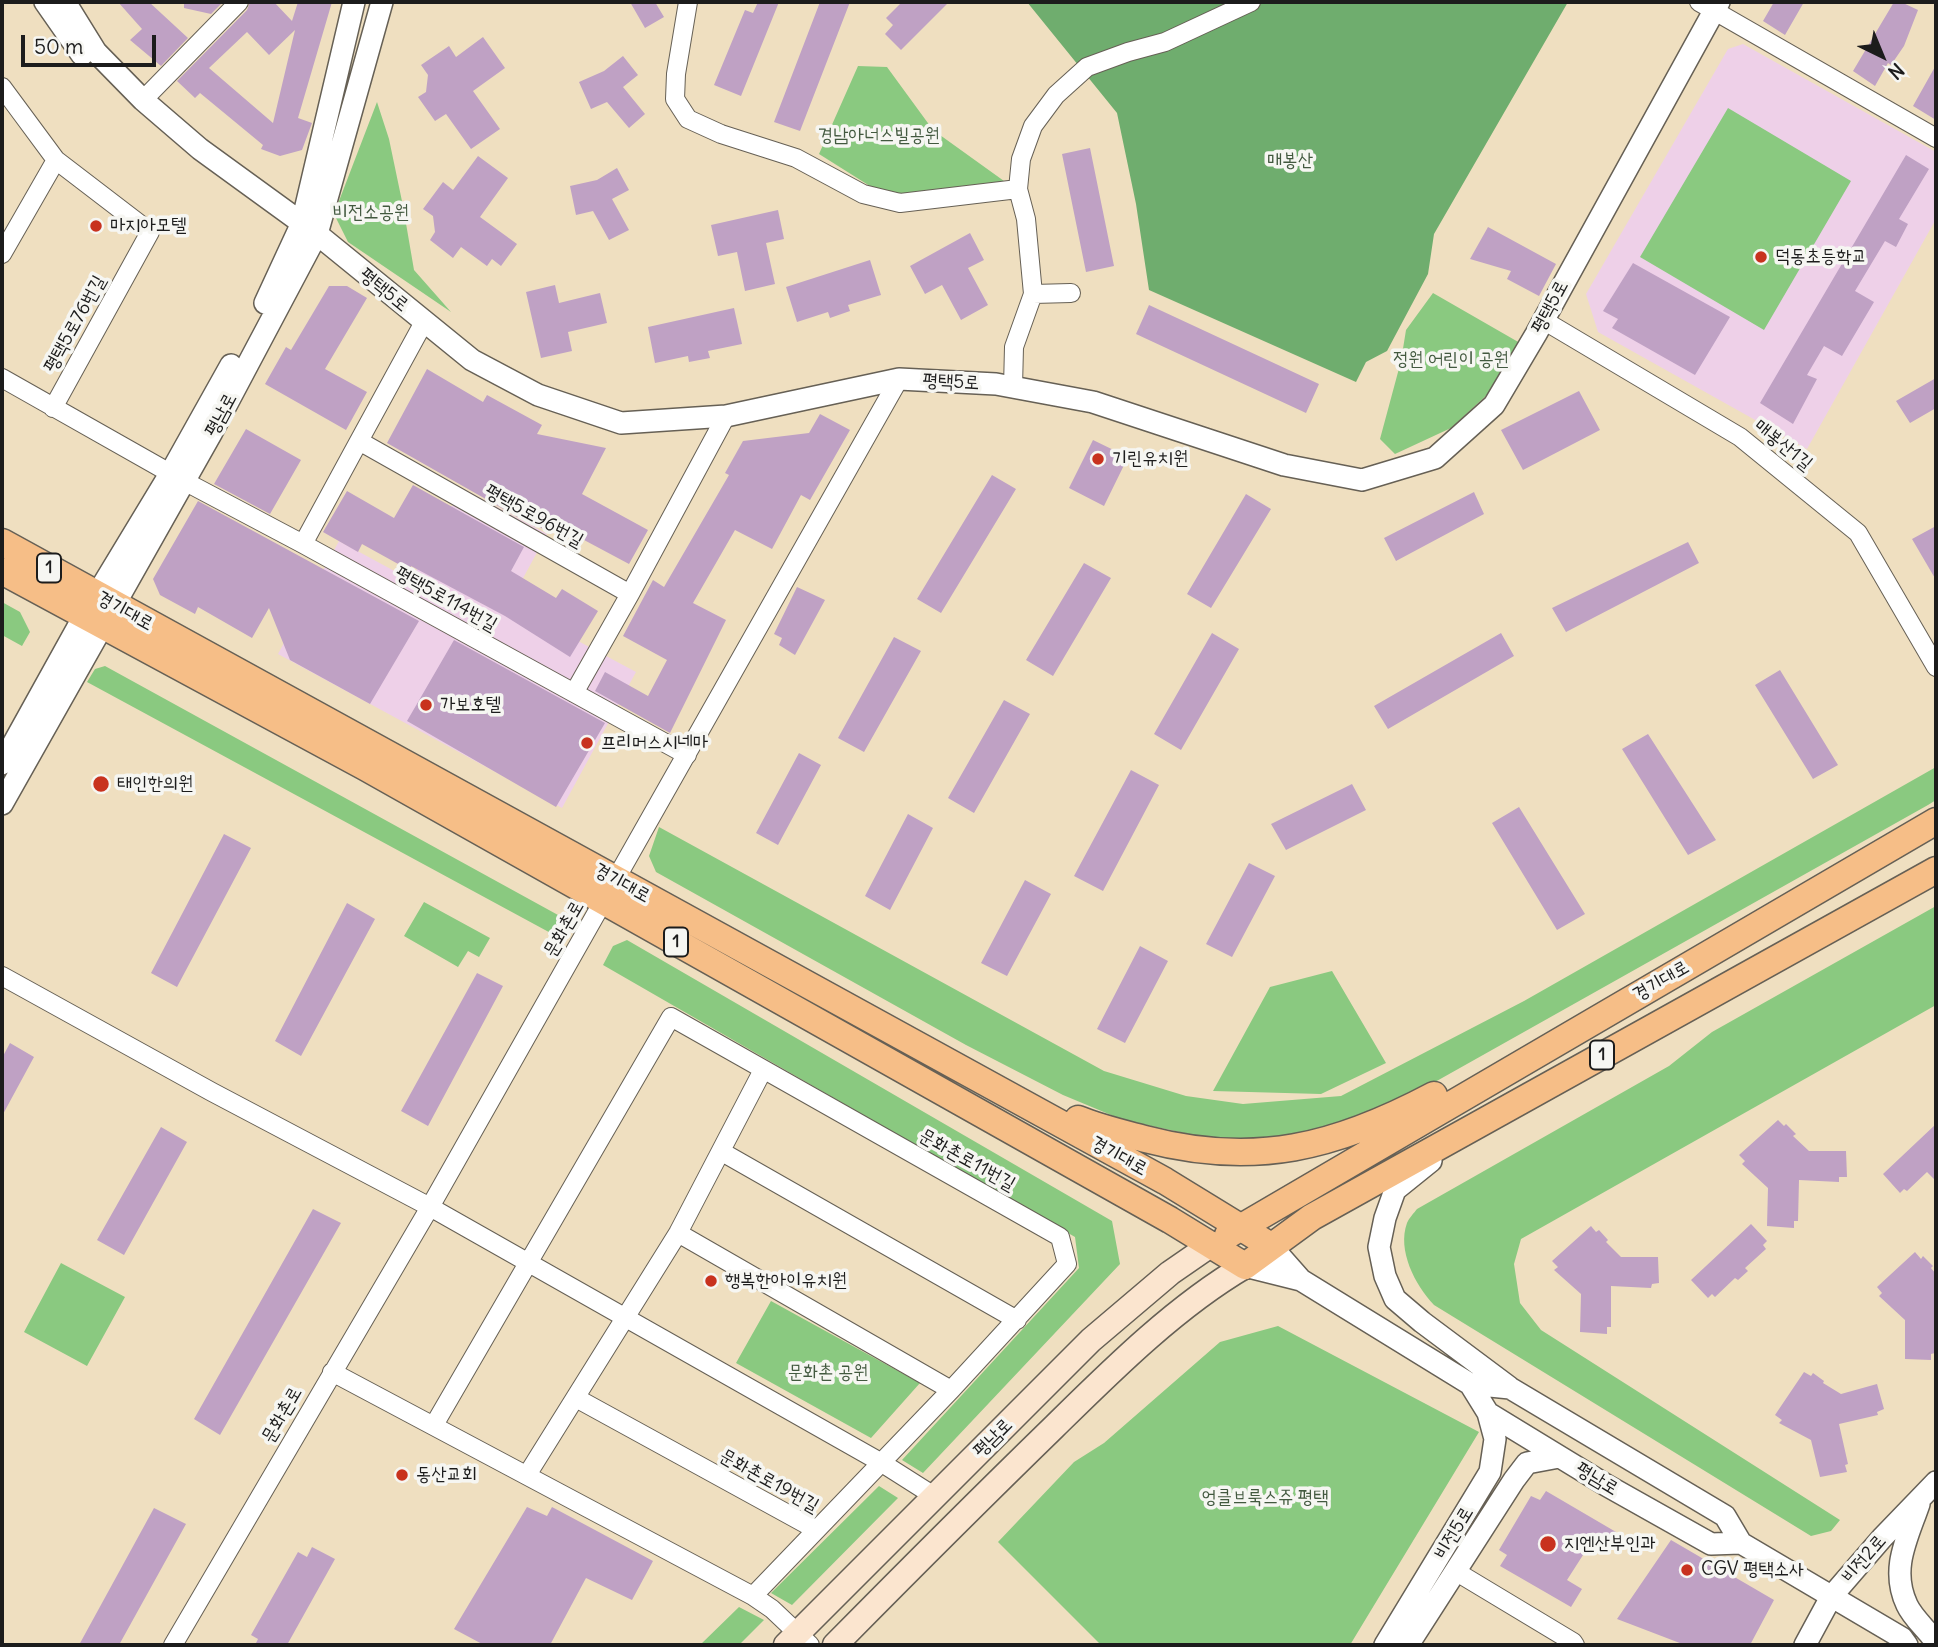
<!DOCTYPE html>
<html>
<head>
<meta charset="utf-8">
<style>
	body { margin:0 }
	#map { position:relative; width:1938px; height:1647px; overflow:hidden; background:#efdfc0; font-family:Delius,sans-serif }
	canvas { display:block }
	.frame { position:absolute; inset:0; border:4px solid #1c1c1c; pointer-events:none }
	.north { position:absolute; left:1847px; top:21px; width:70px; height:70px; -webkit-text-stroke:5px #f6f6f2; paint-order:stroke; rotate:137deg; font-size:19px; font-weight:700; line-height:28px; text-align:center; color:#1c1c1c }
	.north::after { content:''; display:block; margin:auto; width:24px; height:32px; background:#1c1c1c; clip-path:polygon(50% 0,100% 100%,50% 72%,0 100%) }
	.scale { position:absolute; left:21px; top:35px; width:135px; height:32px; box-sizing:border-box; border:4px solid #1c1c1c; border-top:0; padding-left:9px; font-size:21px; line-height:24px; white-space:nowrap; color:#1c1c1c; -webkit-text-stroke:5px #f6f6f2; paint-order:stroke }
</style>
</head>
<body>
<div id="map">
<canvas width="1938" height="1647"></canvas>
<div class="frame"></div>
<div class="north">N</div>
<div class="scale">50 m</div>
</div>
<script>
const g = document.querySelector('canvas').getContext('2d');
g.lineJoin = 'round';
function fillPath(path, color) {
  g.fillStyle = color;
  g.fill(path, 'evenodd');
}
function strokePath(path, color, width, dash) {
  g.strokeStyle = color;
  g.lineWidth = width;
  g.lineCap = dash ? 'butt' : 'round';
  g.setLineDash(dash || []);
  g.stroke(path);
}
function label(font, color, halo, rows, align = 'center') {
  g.font = font + ' Delius,"Poor Story",sans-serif';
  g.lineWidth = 7;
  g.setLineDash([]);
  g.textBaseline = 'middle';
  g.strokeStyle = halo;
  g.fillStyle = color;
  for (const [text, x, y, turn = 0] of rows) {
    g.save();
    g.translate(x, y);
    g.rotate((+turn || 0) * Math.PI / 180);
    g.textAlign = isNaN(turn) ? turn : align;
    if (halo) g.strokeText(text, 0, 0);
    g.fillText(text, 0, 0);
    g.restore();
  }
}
fillPath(new Path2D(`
	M1743,44l193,108v67l-129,230 -209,-117 -12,-38 142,-245z
	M462,488l85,46 -38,70 127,68 -74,136 -284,-154 61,-113 72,39z`), '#eed0e8');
fillPath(new Path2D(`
	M858,66l29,1 46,63 71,51 -105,18 -18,-6 -62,-39z
	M377,102l12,37 14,67 11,64 37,42 -103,-70 -14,-28z
	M1728,108l123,73 -87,149 -124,-73z
	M1433,293l87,50 -31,50 -38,35 -56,26 -15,-15 21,-78 5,-31z
	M2,602l18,10 10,20 -8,14 -20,-11z
	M105,666l453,249 5,10 -5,12 -471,-255 8,-13z
	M1936,767v33l-8,5 -534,300 -84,30 -59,6 -57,-6 -71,-15 -60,-25 -97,-50 -310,-173 -7,-16 10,-29 445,244 82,25 57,8 98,-8 183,-95z
	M424,902l66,36 -11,19 -11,-6 -10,16 -54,-31z
	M1936,906v99l-415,234 -7,25 6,39 21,27 299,190 -9,11 -20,5 -377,-231c-19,-20 -37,-55 -27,-82 2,-5 7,-10 10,-14l252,-143 43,-34z
	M627,940l485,281 8,43 -197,209 -21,-13 177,-192 -4,-31 -472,-272 10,-19z
	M1332,971l54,92 -65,31 -108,-3 57,-104z
	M61,1263l64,34 -38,69 -63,-34z
	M771,1301l149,82 -49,55 -135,-75z
	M1278,1326l201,106 -129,213h-249l-103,-103 76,-80 30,-19 116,-101z
	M879,1486l19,12 -106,107 -21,-12z
	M739,1607l25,13 -25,25h-39z`), '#8ac980');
fillPath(new Path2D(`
	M1027,2h541l-134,232 -6,40 -41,77 -21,11 -10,20 -207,-92 -13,-86 -19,-91z`), '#6fad6e');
fillPath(new Path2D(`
	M118,2h31l39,36 -27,28 -31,-26 12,-11z
	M184,2h39l-12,12 -27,-6z
	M250,2h24l18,19 6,-19h34l-34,116 14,5 -10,27 -22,6 -19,-7 2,-4 -63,-52 -5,5 -18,-17 70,-71zM295,30l-22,93 -64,-55 38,-36 22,23z
	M630,2h25l9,15 -19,11z
	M758,2h21l-38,94 -27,-11 31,-75 8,3z
	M820,2h30l-50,129 -26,-9z
	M902,2h47l-48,48 -16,-16 8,-9 -7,-7z
	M1774,2h30l-19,33 -22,-14z
	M1894,2h7l17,8 -14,36 -13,19 -3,-2 -13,23 -22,-15z
	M483,37l22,31 -32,23 27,38 -29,20 -25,-35 -11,7 -17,-24 8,-5 2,-17 -7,-10 28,-19 7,11z
	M623,56l15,19 -15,12 22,27 -16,14 -22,-26 -16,7 -12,-27 25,-11z
	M1936,65v55l-23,-14z
	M1090,148l24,118 -28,6 -24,-118z
	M1906,155l23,14 -30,50 9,5 -12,23 -11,-6 -30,50 19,11 -32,54 -18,-10 -17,29 10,4 -24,45 -33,-21z
	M478,156l30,22 -28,39 37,27 -16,22 -9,-7 -5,7 -26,-19 -8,11 -23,-18 5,-8 -2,-16 -10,-7 20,-27 10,8z
	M617,168l12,22 -17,9 17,31 -20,10 -16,-29 -17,4 -6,-29 27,-6z
	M778,210l6,29 -18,4 9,41 -30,7 -8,-39 -19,4 -7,-31z
	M1488,227l68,37 -17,32 -32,-17 4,-8 -41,-12z
	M970,233l14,27 -16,8 20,37 -27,15 -19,-35 -17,9 -15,-28z
	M870,260l11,35 -33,10 2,6 -20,7 -2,-6 -31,10 -11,-35z
	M1633,263l97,54 -35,58 -83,-47 6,-9 -15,-8z
	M555,285l4,18 41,-10 7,30 -39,9 4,19 -31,7 -15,-66z
	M329,286h18l20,12 -42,71 42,23 -21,38 -81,-46 21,-37 5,3z
	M1149,305l170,79 -13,29 -170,-79z
	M734,308l8,36 -34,7 2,7 -21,4 -1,-6 -33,7 -7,-36z
	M427,369l56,33 4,-7 55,30 -5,9 69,14 -24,46 66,36 -19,34 -73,-39 -4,9 -16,-9 -1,2 -148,-84z
	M1936,378v30l-26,15 -14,-22z
	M1579,391l21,39 -77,40 -22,-40z
	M820,414l30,16 -40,70 -9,-5 -29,54 -37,-19 -42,73 33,17 -56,113 -75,-42 10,-19 43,24 19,-36 -44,-24 30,-56 11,7 65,-112 -4,-2 18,-32 66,-8z
	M246,429l55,31 -31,54 -56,-30z
	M1093,440l35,17 -24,49 -35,-18z
	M992,475l24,14 -75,124 -24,-14z
	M413,485l111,62 -13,24 45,27 6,-9 36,22 -28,46 -65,-41 -94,-50 -2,4 -47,-26 -4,8 -35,-20 24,-41 47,27z
	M1474,492l10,22 -88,47 -12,-23z
	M1246,494l25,15 -60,99 -24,-14z
	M198,501l221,120 -49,83 -80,-44 -21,-52 -17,30 -54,-31 -3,7 -35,-19 -7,-16z
	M1936,526v54l-24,-41z
	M1688,542l11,21 -133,69 -14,-24z
	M1084,563l27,15 -58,98 -27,-16z
	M797,587l28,13 -30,55 -16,-10 3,-7 -8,-4z
	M1212,633l27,16 -58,101 -27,-16z
	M1501,633l13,23 -126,73 -14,-23z
	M894,637l27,14 -57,101 -26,-14z
	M454,640l151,83 -49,84 -149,-86z
	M1780,670l58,95 -25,14 -58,-94z
	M1004,700l26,14 -56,99 -26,-15z
	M1648,734l68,106 -28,15 -66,-106z
	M799,753l22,12 -43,80 -22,-12z
	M1131,770l28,15 -56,106 -29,-15z
	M1352,784l14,26 -80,40 -15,-26z
	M1519,807l66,107 -28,16 -65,-107z
	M908,814l25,14 -43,82 -25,-14z
	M224,834l27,14 -74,139 -26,-14z
	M1249,863l26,13 -43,81 -26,-13z
	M1025,880l26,14 -44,82 -26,-13z
	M347,903l28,16 -74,137 -26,-15z
	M1140,946l28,15 -43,82 -28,-14z
	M477,973l26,13 -75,140 -27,-15z
	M10,1043l24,14 -32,59v-58z
	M1778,1120l6,6 2,-2 10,10 -3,2 16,15h37l1,26h-8v5l-40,-2 -1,41h-4v7l-27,-2 1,-38 -26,-24 3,-3 -6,-6z
	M1936,1124v57l-9,-9 -20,19 -3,-2 -4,4 -17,-19z
	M161,1127l26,15 -63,113 -27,-15z
	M313,1209l28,14 -121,212 -26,-16z
	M1751,1224l16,17 -4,4 3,4 -21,19 3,3 -10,9 -3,-2 -20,19 -3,-3 -4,4 -17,-18z
	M1591,1226l5,6 3,-2 9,10 -2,2 15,15h37l1,26 -7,1 -1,4 -40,-2v41h-4v7l-27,-2 1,-38 -27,-24 4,-3 -6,-6z
	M1915,1252l6,7 2,-3 10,10 -2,2 5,6 -1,79 -4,1v6l-26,-1v-39l-26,-24 3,-3 -5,-6z
	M1804,1372l7,4 2,-3 11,8 -1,2 18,11 36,-10 7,25 -7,3 1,3 -39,9 9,40 -3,1 2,7 -27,5 -9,-37 -32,-17 3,-3 -7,-5z
	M1546,1491l70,41 -11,18 -13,-9 -25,39 15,9 -11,18 -71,-41 7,-11 -8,-5 32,-54 9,4z
	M527,1507l20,9 5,-9 101,54 -21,39 -46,-22 -36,67h-66l-30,-16z
	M154,1508l32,16 -67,121h-40z
	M1671,1540l103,60 -24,45h-65l-68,-26z
	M312,1547l23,12 -48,86h-32l3,-6 -7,-4 47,-83 9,5z`), '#bfa1c4');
const minor = new Path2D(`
	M688,2l-12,72 -1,25 13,20 33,15 75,24 67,36 37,9 118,-14
	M1699,2l237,136
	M2,87l54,73 94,72 -97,176
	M143,100l96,-98
	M2,254l54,-94
	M1033,294l38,-1
	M1543,320l197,117 118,96 78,134
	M424,322l-65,119 271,153
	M2,378l182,103 119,63 384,211
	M899,379l-469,828 452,256 52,33
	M1013,387l1,-40 19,-53 -7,-75 -8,-30 3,-30 12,-33 23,-31 31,-28 41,-15 37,-10 86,-40
	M303,544l56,-103
	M574,693l56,-99 96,-178
	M2,976l210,116 218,115 -257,438
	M722,1152l295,168
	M678,1233l273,157
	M332,1372l421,224 19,13 38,36
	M576,1398l239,131
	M434,1425l237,-408 389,220 7,27 -116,126 -198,206
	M527,1475l151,-242 85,-163
	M1455,1571l118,71 2,3`);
const tertiary = new Path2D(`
	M45,2l37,53
	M65,2l31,50 47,48 57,49 117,85 155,126 66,35 83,28 105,-7 173,-37 97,5 97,18 191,63 78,15 73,-22 59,-53 42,-71 183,-332
	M265,303l37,-80 52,-221
	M2,764l82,-148 86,-142 61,-109
	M2,804l210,-372 105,-198 65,-232
	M1431,1161l-36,29 -10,28 -6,29 6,29 10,23 27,23 87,65
	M1271,1246l30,34 169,104 40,4 215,128 16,27 161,95 5,7
	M1245,1266l56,14
	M1470,1384l18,29 118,72 105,59 30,-1
	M1919,1504c-12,35 -29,65 -12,101 5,11 16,21 24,31
	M1385,1645l105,-173 5,-33 -7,-26
	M1408,1645l106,-165 13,-17 32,-6
	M1805,1645l26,-48 51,-59 54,-56`);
const secondary = new Path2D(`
	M786,1645l305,-305 79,-67 42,-29
	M835,1645c72,-73 145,-146 219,-218 57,-56 121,-120 191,-161`);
const primary = new Path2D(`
	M2,542l1163,639 106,65
	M2,571l363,196 805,453 75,46 67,-49 624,-347
	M1078,1119c22,9 44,14 67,20 110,29 191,8 289,-44
	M1228,1235l708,-414`);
strokePath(minor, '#666055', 20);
strokePath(tertiary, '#666055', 24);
strokePath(secondary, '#666055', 27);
strokePath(primary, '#666055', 29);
strokePath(minor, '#fff', 18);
strokePath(tertiary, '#fff', 21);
strokePath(secondary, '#fbe5cf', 24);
strokePath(primary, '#f6be87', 26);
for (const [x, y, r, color] of [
	[96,226,7,"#c8321e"],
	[1761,257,7,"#c8321e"],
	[1098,459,7,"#c8321e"],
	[426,705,7,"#c8321e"],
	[587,743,7,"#c8321e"],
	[101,784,9,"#c8321e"],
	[711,1281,7,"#c8321e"],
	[402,1475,7,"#c8321e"],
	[1548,1544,9,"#c8321e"],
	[1687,1570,7,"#c8321e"]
]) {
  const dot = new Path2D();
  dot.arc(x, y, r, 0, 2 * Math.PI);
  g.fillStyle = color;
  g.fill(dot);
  strokePath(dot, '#f6f6f2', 2.5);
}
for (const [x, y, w] of [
	[49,568,24],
	[676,942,24],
	[1602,1055,24]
]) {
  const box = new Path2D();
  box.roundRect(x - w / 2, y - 14.5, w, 29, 5);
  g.fillStyle = '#f6f6f2';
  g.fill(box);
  strokePath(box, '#1c1c1c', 2);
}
label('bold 18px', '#1c1c1c', null, [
	["1",49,568],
	["1",676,942],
	["1",1602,1055]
]);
label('19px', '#42593f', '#f6f6f2', [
	["경남아너스빌공원",879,136],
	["매봉산",1290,161],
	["비전소공원",371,213],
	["정원 어린이 공원",1451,360],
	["문화촌 공원",828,1373],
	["엉클브룩스쥬 평택",1265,1498]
]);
label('19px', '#1c1c1c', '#f6f6f2', [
	["마지아모텔",110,226],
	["덕동초등학교",1775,257],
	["기린유치원",1112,459],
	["가보호텔",440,705],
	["프리머스시네마",601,743],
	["태인한의원",117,784],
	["행복한아이유치원",725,1281],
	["동산교회",416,1475],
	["지엔산부인과",1564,1544],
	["CGV 평택소사",1701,1570]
], 'left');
label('19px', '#1c1c1c', '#f6f6f2', [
	["평택5로",384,290,39],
	["평택5로",1550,307,-62],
	["평택5로76번길",75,324,-61],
	["평택5로",951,382,3],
	["평남로",221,415,-62],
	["매봉산1길",1783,445,39],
	["평택5로96번길",534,516,29],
	["평택5로114번길",446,599,29],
	["경기대로",125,611,29],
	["경기대로",622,883,29],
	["문화촌로",564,929,-60],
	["경기대로",1661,981,-30],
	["경기대로",1119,1156,29],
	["문화촌로11번길",967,1160,29],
	["문화촌로",282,1415,-60],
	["평남로",993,1438,-45],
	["평남로",1597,1479,31],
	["문화촌로19번길",769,1481,29],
	["비전5로",1454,1533,-59],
	["비전2로",1864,1559,-49]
]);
</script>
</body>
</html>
